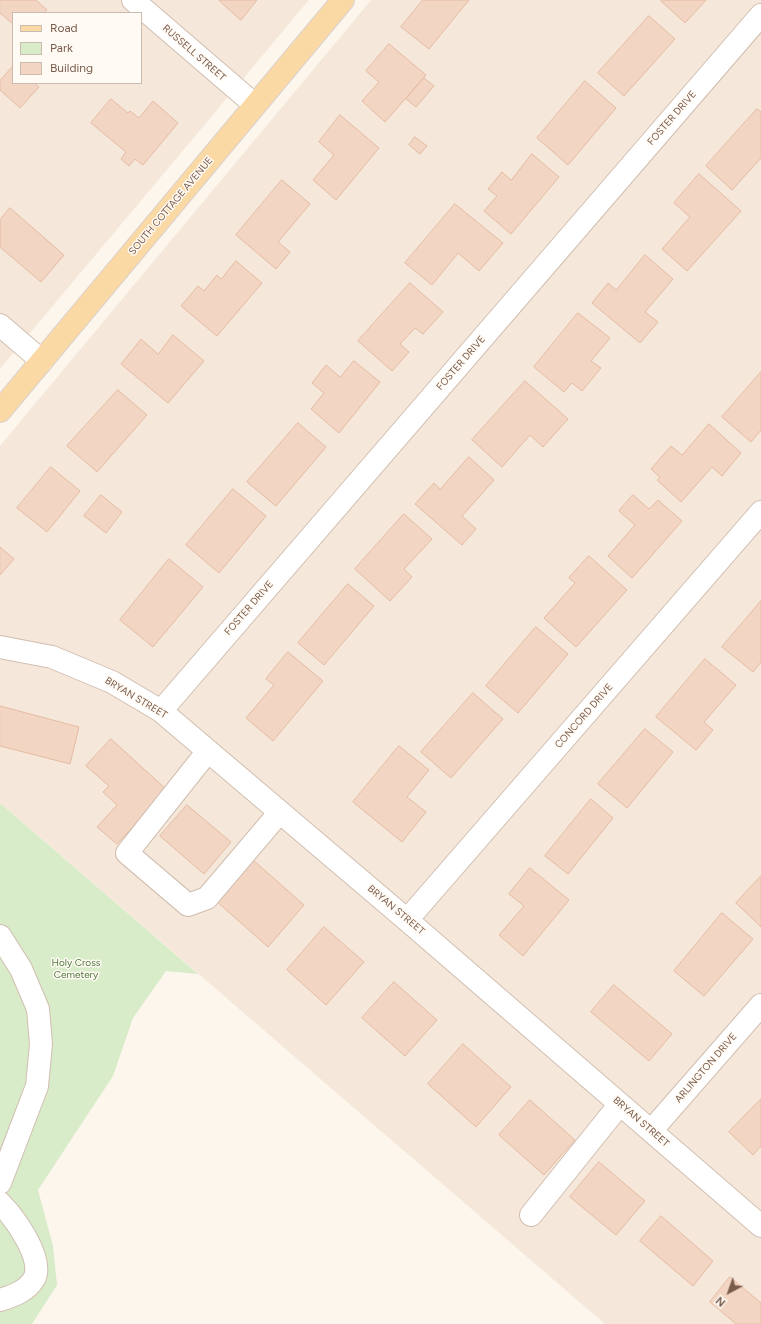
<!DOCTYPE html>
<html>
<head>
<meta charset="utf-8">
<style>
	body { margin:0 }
	#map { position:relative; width:761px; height:1324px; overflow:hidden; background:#fdf6ec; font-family:Figtree,sans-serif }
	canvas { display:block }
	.legend { position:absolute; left:12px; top:12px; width:130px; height:72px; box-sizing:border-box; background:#fffaf3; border:1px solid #cabbb1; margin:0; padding:5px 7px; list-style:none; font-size:12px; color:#7a5c4d }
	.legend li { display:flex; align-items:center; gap:8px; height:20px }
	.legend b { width:20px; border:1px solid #cabbb1 }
	.north { position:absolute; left:709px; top:1272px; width:40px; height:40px; -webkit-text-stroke:3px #fffaf3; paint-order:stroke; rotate:221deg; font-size:11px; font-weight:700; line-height:16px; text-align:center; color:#7a5c4d }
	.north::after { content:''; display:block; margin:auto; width:14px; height:18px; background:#7a5c4d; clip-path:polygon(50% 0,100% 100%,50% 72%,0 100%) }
</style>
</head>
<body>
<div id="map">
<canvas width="761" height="1324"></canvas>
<ul class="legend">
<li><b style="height:5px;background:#fbd9a5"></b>Road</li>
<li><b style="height:11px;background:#d8ecc9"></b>Park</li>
<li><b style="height:11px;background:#f3d5c3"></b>Building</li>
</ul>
<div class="north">N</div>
</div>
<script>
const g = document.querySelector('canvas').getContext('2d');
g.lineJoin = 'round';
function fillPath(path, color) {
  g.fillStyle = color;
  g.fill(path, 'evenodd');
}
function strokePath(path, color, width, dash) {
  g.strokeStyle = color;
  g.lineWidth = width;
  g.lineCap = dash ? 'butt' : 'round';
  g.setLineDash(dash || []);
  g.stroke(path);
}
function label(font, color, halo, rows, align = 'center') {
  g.font = font + ' Figtree,sans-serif';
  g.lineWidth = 3;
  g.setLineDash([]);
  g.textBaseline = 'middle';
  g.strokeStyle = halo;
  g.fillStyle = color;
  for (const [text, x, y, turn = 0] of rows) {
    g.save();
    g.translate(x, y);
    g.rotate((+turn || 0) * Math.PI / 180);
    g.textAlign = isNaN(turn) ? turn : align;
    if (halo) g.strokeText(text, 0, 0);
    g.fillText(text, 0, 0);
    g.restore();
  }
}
fillPath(new Path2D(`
	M0,0h309l-309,369zM13,13h128v70h-128z
	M371,0h390v1324h-156l-605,-521v-357z`), '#f5e8da');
fillPath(new Path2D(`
	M0,803l198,171 -32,-3 -33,47 -20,58 -75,114 15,56 4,39 -25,39h-32z`), '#d8ecc9');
const building = new Path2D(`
	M0,0h36l11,10 -3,3h-31v11l-13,-11z
	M219,0h38l-16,20z
	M423,0h46l-40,49 -28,-22z
	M662,0h44l-21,23 -24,-22z
	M649,16l26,23 -51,57 -26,-23z
	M389,44l37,31 -41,47 -23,-21 17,-19 -13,-11z
	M13,66v17h21l5,4 -19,21 -20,-18v-9z
	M424,78l10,8 -18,21 -10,-8z
	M585,81l31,27 -48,57 -31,-27z
	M111,99l17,14 2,-2 9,7 14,-17 25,22 -35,42 -8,-6 -6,7 -8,-7 5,-7 -35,-29z
	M757,109l4,3v46l-29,32 -26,-24z
	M340,115l39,33 -43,52 -23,-20 21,-25 -15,-13z
	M415,137l12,9 -7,8 -11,-9z
	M532,154l27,23 -48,57 -27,-23 13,-15 -9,-7 14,-17 9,8z
	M699,174l42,37 -54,60 -25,-22 28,-32 -16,-14z
	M282,180l28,24 -32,38 12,10 -14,17 -40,-34z
	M455,204l48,39 -24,28 -21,-18 -26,32 -27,-22z
	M10,208l54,47 -23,27 -41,-35v-27z
	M645,255l28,24 -28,33 13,10 -18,21 -48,-40 16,-20 8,7z
	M236,261l26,22 -45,53 -36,-30 17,-20 6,5 13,-16 4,4z
	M410,283l33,29 -20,22 -8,-6 -15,16 9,8 -17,19 -34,-30z
	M578,313l32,25 -19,23 10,7 -19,23 -10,-8 -8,9 -30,-25z
	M173,335l31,26 -36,42 -47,-39 20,-25 17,15z
	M354,361l26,21 -41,51 -28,-24 13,-16 -12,-10 14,-18 14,12z
	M761,372v58l-10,12 -29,-25z
	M525,381l43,38 -25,28 -13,-12 -28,32 -30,-27z
	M118,390l29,25 -50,57 -30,-26z
	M298,423l28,24 -50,59 -29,-24z
	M709,424l32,29 -19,23 -10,-9 -31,35 -24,-22 3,-3 -9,-8 20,-23 11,9z
	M469,457l25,23 -32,36 14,13 -14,16 -47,-41 19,-21 6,6z
	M51,467l29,24 -33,41 -30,-24z
	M233,489l33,27 -47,57 -33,-28z
	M101,495l21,17 -16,21 -22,-17z
	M633,495l16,14 9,-9 24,21 -50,57 -24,-22 27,-31 -16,-14z
	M404,514l28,25 -28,30 8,8 -22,24 -35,-32z
	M0,547l14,12 -14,16z
	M589,556l38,34 -51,57 -32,-29 31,-35 -6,-5z
	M169,559l34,28 -50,60 -33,-27z
	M348,584l26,22 -50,59 -26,-22z
	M761,601v61l-8,10 -31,-25z
	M536,627l32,27 -50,59 -32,-27z
	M288,652l35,29 -50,60 -27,-23 28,-33 -8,-6z
	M705,659l31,26 -32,37 9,8 -17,20 -40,-33z
	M473,693l30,26 -52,59 -30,-26z
	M0,706l79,21 -9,37 -70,-18z
	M645,729l28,23 -46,56 -29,-24z
	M111,739l56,51 -50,54 -20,-17 20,-22 -14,-13 6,-6 -23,-20z
	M399,746l30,24 -22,27 19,15 -24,30 -49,-40z
	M591,799l22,19 -45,56 -23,-18z
	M187,805l44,37 -27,32 -44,-38z
	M252,859l52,46 -36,42 -53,-47z
	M530,868l39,32 -46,56 -24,-21 25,-29 -15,-12z
	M761,876v51l-25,-24z
	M722,913l31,26 -49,57 -30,-25z
	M324,927l40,35 -38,43 -39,-35z
	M394,982l43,38 -32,36 -43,-38z
	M614,985l58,49 -23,27 -58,-49z
	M463,1044l48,43 -35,40 -48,-43z
	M761,1099v47l-8,9 -24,-23z
	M530,1100l45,40 -31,35 -45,-40z
	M599,1162l46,39 -29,34 -46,-38z
	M661,1216l52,45 -20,25 -53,-45z
	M730,1277l31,26v21h-25l-26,-22z`);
fillPath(building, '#f3d5c3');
strokePath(building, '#e6bba3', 1);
const minor = new Path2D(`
	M133,0l122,105
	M0,325l42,36
	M0,647l52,10 60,25 49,29 246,209 354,306
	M161,711l600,-696
	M208,751l-81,102 61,52 19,-7 73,-86
	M407,920l354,-408
	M0,936l21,33 17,40 3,35 -4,42 -37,97
	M651,1131l110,-126
	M0,1203c14,14 45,56 34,76 -7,12 -21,17 -34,21
	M531,1215l89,-111`);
const major = new Path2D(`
	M0,411l343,-411`);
strokePath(minor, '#d1beb0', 24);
strokePath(major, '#dad1cd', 24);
strokePath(minor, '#fff', 22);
strokePath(major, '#fbd9a5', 22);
label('10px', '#7a5c4d', '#fffaf3', [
	["RUSSELL STREET",194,53,41],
	["FOSTER DRIVE",672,118,-49],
	["SOUTH COTTAGE AVENUE",171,206,-50],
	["FOSTER DRIVE",461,363,-49],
	["FOSTER DRIVE",249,608,-49],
	["BRYAN STREET",136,698,31],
	["CONCORD DRIVE",584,716,-49],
	["BRYAN STREET",396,910,40],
	["ARLINGTON DRIVE",706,1068,-49],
	["BRYAN STREET",641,1122,41]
]);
label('10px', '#537a41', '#fffaf3', [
	["Holy Cross",76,963],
	["Cemetery",76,975]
]);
</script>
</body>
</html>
